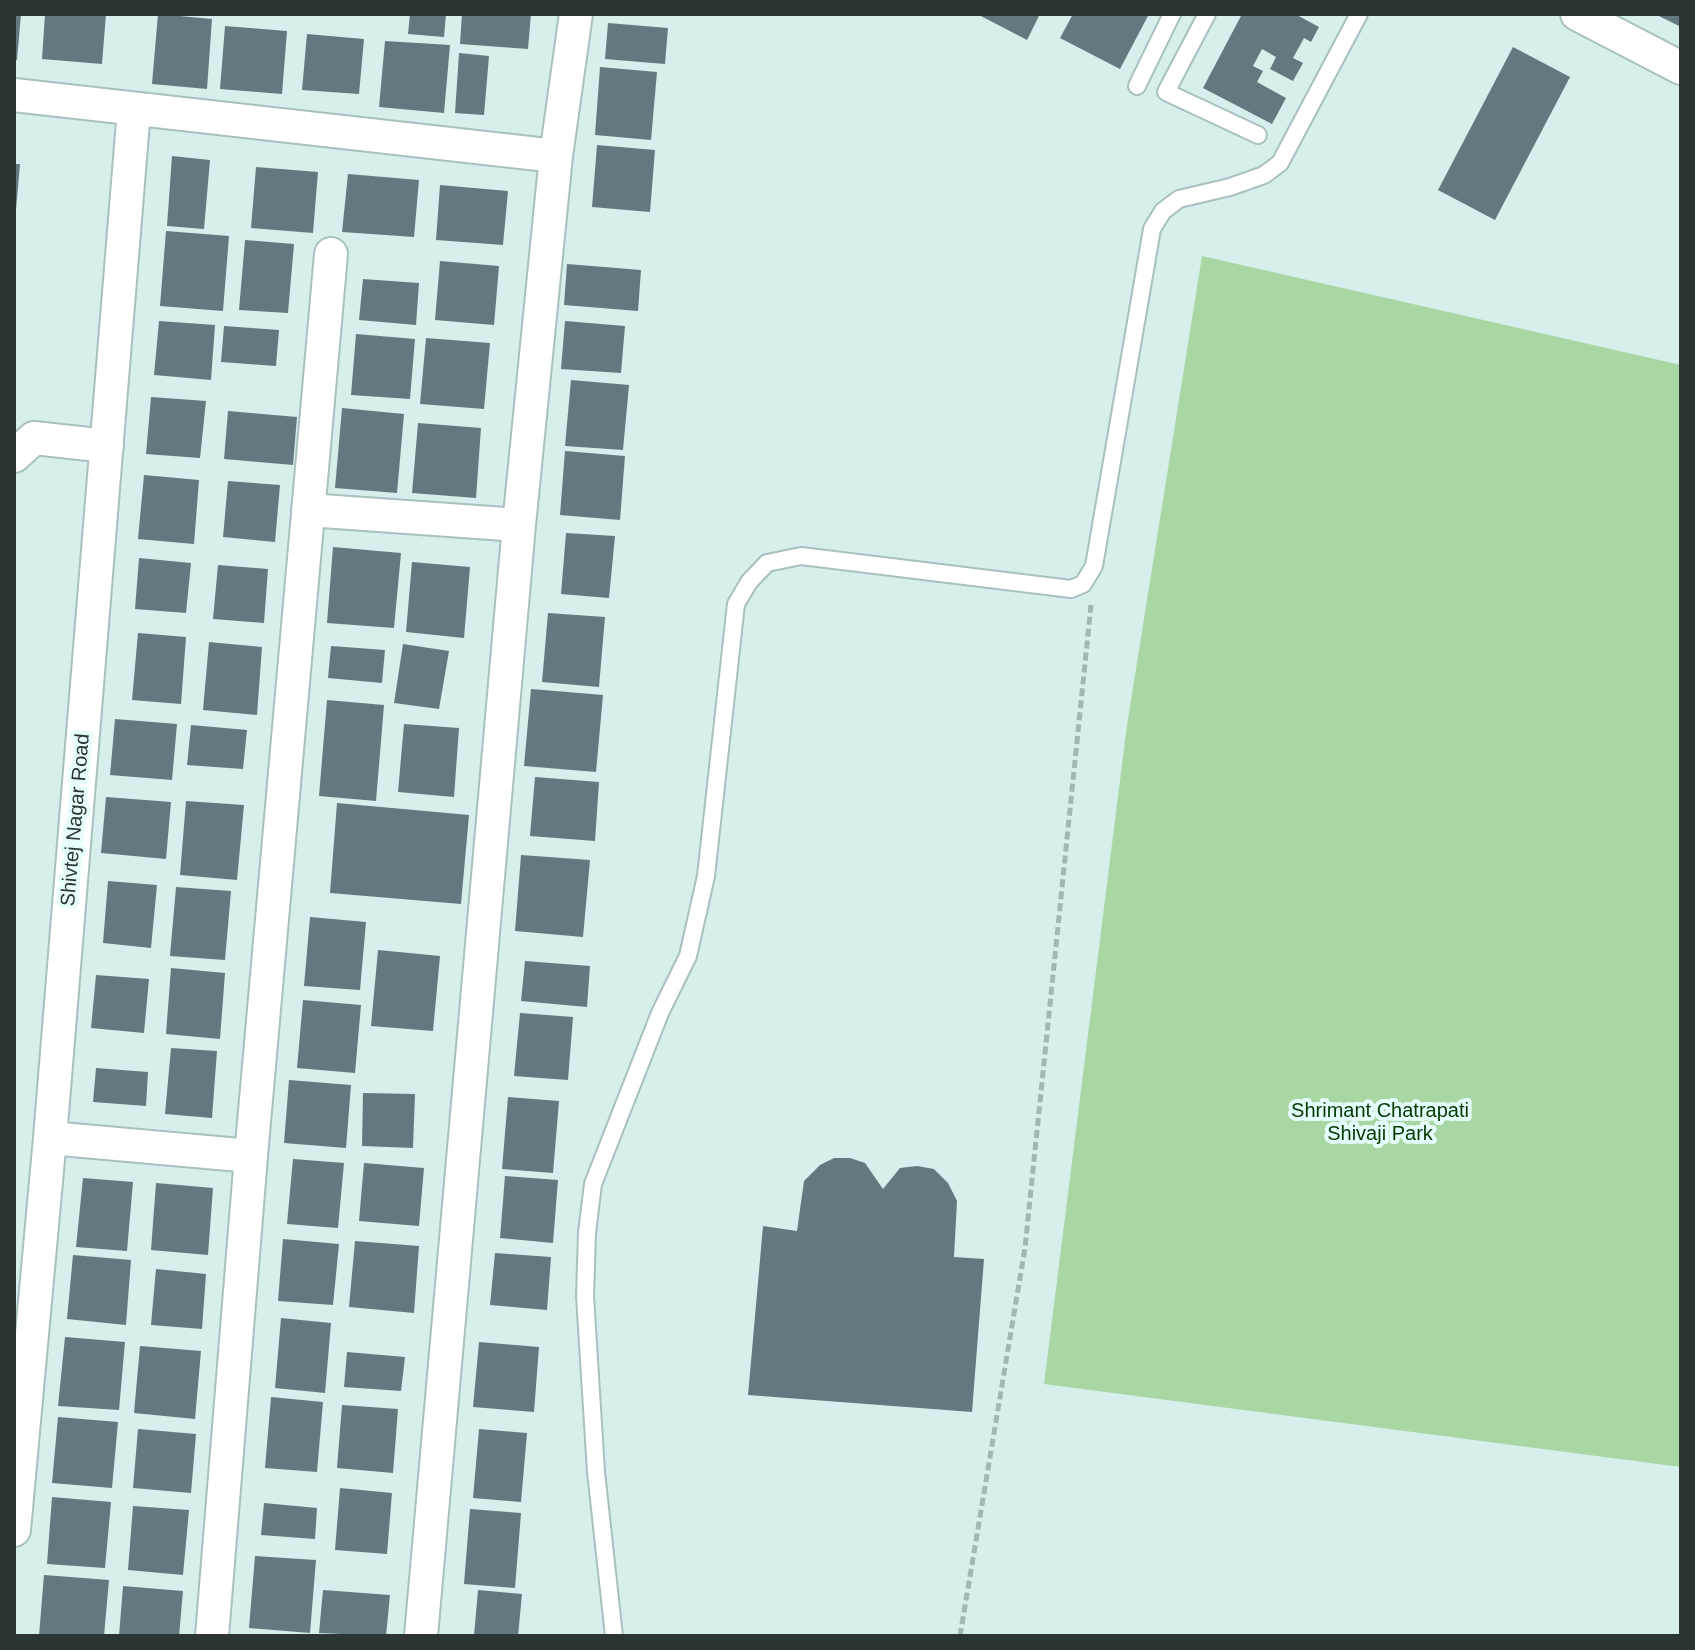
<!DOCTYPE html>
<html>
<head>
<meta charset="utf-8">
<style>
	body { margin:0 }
	#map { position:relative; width:1695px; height:1650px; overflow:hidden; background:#d6efed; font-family:Arial,sans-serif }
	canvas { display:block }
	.frame { position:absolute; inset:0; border:16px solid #2c3534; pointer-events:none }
</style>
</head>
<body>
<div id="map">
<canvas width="1695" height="1650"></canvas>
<div class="frame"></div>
</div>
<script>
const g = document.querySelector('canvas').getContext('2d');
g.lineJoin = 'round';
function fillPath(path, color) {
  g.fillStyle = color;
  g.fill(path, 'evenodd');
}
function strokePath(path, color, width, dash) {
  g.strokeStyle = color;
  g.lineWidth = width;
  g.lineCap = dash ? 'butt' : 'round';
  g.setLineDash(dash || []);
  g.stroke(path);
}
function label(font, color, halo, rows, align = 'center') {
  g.font = font + ' Arial,sans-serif';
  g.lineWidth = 8;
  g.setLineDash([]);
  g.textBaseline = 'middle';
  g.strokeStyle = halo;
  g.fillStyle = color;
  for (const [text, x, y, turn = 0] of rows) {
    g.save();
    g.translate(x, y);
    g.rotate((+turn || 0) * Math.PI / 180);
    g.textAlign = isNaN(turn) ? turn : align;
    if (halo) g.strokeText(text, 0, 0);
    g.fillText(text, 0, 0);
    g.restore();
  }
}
fillPath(new Path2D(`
	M1202,256l479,109v1102l-637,-83 83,-659z`), '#a8d7a3');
fillPath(new Path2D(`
	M14,14h7l-4,46h-3z
	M45,14h61l-4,50 -60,-5z
	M158,14l54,5 -5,70 -55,-5z
	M410,14h36l-2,23 -36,-3z
	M462,14h69l-3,35 -68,-5z
	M977,14h63l-13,26z
	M1073,14h76l-29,55 -60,-31z
	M1242,14h53l24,13 -8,15 -7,-4 -11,20 10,5 -10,18 -23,-12 6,-12 -14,-8 -9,17 10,5 -6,11 29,16 -14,26 -69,-36z
	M1655,14h26v13z
	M608,23l60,5 -3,36 -60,-5z
	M225,26l62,5 -5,63 -62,-5z
	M307,34l57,5 -5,55 -57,-4z
	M385,41l65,4 -6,68 -65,-6z
	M1513,47l57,30 -75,143 -57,-30z
	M459,53l30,3 -5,59 -29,-2z
	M600,67l57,5 -6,68 -56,-5z
	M597,145l58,5 -5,62 -58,-5z
	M172,156l38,4 -6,69 -37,-3z
	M14,164h6l-4,46h-2z
	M256,167l62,5 -5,61 -62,-5z
	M348,174l71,6 -5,57 -72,-5z
	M440,185l68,6 -5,54 -67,-5z
	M166,231l63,5 -6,75 -63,-5z
	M245,240l49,4 -6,69 -49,-3z
	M440,261l59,5 -5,59 -59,-5z
	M567,264l74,6 -3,41 -74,-6z
	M363,279l56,4 -3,42 -57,-5z
	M159,321l56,4 -4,55 -57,-5z
	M565,321l60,5 -4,47 -60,-4z
	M224,326l55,4 -3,36 -55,-4z
	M356,334l59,5 -5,60 -59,-4z
	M426,338l64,5 -6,66 -64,-5z
	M571,380l58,5 -6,65 -58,-4z
	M151,397l55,4 -6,57 -54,-4z
	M342,408l62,6 -7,79 -62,-5z
	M228,411l69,6 -4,48 -69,-6z
	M418,423l63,5 -5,70 -64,-5z
	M565,451l60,5 -5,64 -60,-5z
	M144,475l55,5 -5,64 -56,-5z
	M228,481l52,4 -5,57 -52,-5z
	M566,533l49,3 -6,62 -48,-4z
	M333,547l68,6 -7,75 -67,-5z
	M139,558l52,5 -5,50 -51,-4z
	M412,562l58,5 -6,71 -58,-6z
	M218,565l50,4 -4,54 -51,-4z
	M548,613l57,4 -6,70 -57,-5z
	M138,633l48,4 -5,67 -49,-4z
	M209,642l53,5 -5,68 -54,-5z
	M403,644l46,7 -10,58 -45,-6z
	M331,646l54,4 -3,33 -54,-5z
	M531,689l72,6 -7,77 -72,-6z
	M327,700l57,5 -8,96 -57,-5z
	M115,719l62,5 -5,56 -62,-5z
	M404,724l55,4 -5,69 -56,-5z
	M191,725l56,5 -4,39 -56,-4z
	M535,777l64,5 -4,59 -65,-5z
	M106,797l65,5 -5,57 -65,-6z
	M186,801l58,4 -7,75 -57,-5z
	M337,803l132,12 -8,89 -131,-11z
	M521,855l69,5 -7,77 -68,-6z
	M108,881l49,4 -6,63 -48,-5z
	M176,887l55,4 -6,69 -55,-4z
	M310,917l56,5 -6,68 -56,-4z
	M378,950l62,6 -7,75 -62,-5z
	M525,961l65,5 -3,41 -66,-6z
	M171,968l54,5 -5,66 -54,-5z
	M96,975l53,4 -5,54 -53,-5z
	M303,1000l58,5 -6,68 -58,-5z
	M520,1013l53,4 -5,63 -54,-4z
	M171,1048l46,3 -5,67 -47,-4z
	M96,1068l52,4 -2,34 -53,-4z
	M289,1080l62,5 -5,63 -62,-5z
	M363,1093l52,1 -2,54 -51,-2z
	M508,1097l51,4 -6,72 -51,-4z
	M834,1158h16l15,5 18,26 17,-21 17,-2 17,3 14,14 9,18 -3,56 30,2 -12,153 -224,-17 15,-169 34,5 7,-50 16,-16z
	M293,1159l51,4 -6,65 -51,-4z
	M364,1163l60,5 -5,58 -60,-5z
	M505,1176l53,4 -5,63 -53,-5z
	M83,1178l50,4 -6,69 -51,-4z
	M156,1183l57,5 -5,67 -57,-5z
	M283,1239l56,5 -6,61 -55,-4z
	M355,1241l64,5 -5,67 -65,-6z
	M495,1253l56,4 -4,53 -57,-5z
	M73,1255l58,5 -5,65 -59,-6z
	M156,1269l50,5 -4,55 -51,-4z
	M281,1318l50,5 -6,70 -50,-5z
	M65,1337l60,5 -6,68 -61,-4z
	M479,1342l60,5 -5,65 -61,-5z
	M140,1346l61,5 -6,68 -61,-6z
	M347,1352l58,5 -4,34 -57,-4z
	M271,1397l52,5 -6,70 -52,-4z
	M342,1405l56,4 -5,64 -56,-5z
	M58,1417l60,5 -6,66 -60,-5z
	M138,1429l58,5 -5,59 -58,-5z
	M479,1429l48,4 -6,69 -48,-4z
	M340,1488l52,5 -5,61 -52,-4z
	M52,1497l59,5 -6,66 -58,-4z
	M264,1503l53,5 -2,31 -54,-4z
	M133,1506l56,4 -6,65 -55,-5z
	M470,1509l51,4 -6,75 -51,-4z
	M255,1556l61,4 -6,73 -61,-5z
	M44,1575l65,5 -5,56h-65z
	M123,1586l60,5 -4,45h-60z
	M323,1590l67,5 -4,41 -67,-3z
	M478,1590l44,4 -4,42h-44z`), '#64797f');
const service = new Path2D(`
	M1207,14l-41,78 92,43
	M1137,86l35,-72
	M614,1636l-18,-164 -11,-176 2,-63 6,-49 67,-171 28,-57 18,-80 30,-272 13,-22 18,-19 34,-7 270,33 12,-5 11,-18 58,-337 11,-18 16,-12 51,-12 34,-12 16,-12 79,-149`);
const minor = new Path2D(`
	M1577,14l104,54
	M14,95l542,61
	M14,456l20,-18 73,8
	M308,510l211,15
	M50,1138l201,18
	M14,1530l36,-392 84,-1029
	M212,1636l39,-480 80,-902
	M421,1636l98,-1111 37,-369 20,-142`);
strokePath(service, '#a8c0be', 20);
strokePath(minor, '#a8c0be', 36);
strokePath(new Path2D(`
	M960,1636l65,-388 66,-643`), '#a2b6b4', 5, [8, 4]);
strokePath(service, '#fff', 16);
strokePath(minor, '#fff', 32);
label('20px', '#2c3534', '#e4fdfa', [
	["Shivtej Nagar Road",76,820,-85]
]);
label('20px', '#043a02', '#e4fdfa', [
	["Shrimant Chatrapati",1380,1111],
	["Shivaji Park",1380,1134]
]);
</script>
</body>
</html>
